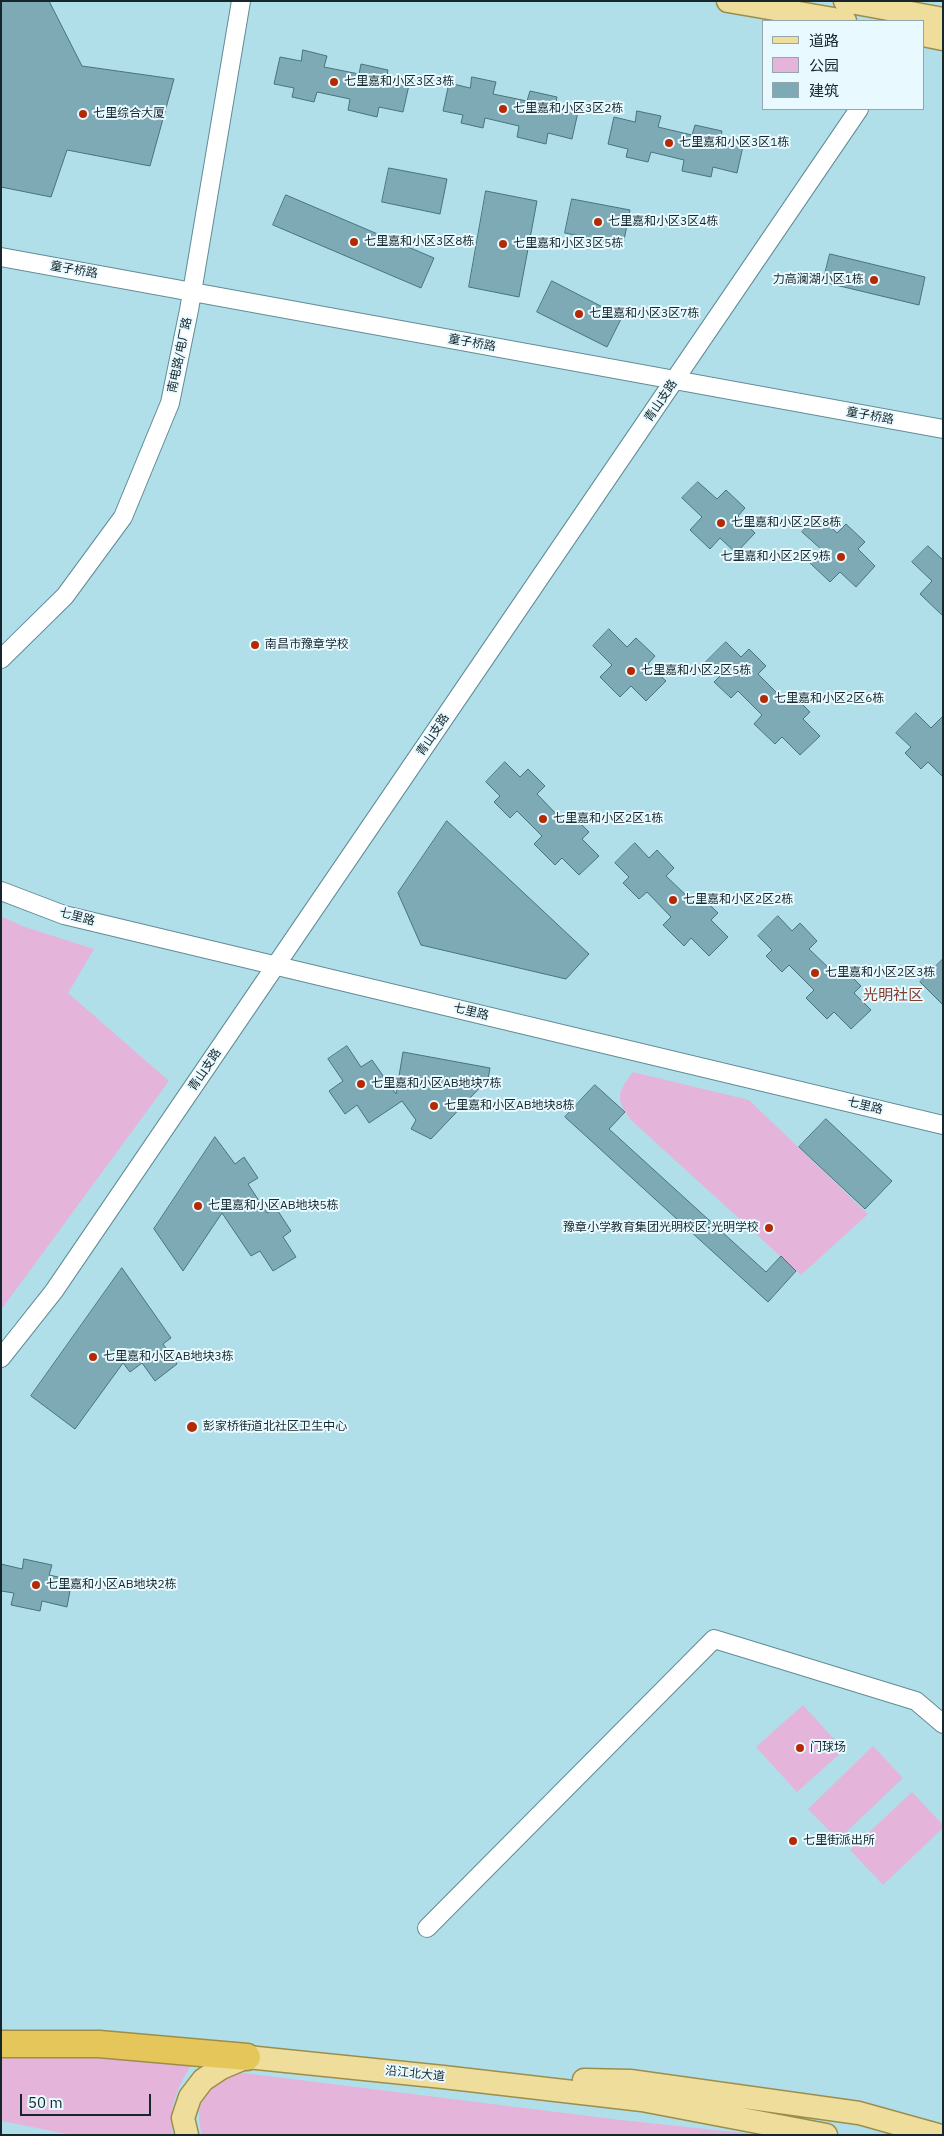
<!DOCTYPE html>
<html>
<head>
<meta charset="utf-8">
<style>
	body { margin:0 }
	#map { position:relative; width:944px; height:2136px; overflow:hidden; background:#b0dfea; font-family:"IBM Plex Sans","Noto Sans SC",sans-serif }
	canvas { display:block }
	.frame { position:absolute; inset:0; border:2px solid #15272c; pointer-events:none }
	.legend { position:absolute; left:762px; top:20px; width:162px; height:90px; box-sizing:border-box; background:#e8faff; border:1px solid #94a6ab; margin:0; padding:6px 9px; list-style:none; font-size:15px; color:#15272c }
	.legend li { display:flex; align-items:center; gap:10px; height:25px }
	.legend b { width:25px; border:1px solid #94a6ab }
	.scale { position:absolute; left:20px; top:2094px; width:131px; height:22px; box-sizing:border-box; border:2px solid #15272c; border-top:0; padding-left:6px; font-size:15px; line-height:18px; white-space:nowrap; color:#15272c; -webkit-text-stroke:4px #e8faff; paint-order:stroke }
</style>
</head>
<body>
<div id="map">
<canvas width="944" height="2136"></canvas>
<div class="frame"></div>
<ul class="legend">
<li><b style="height:6px;background:#efdd9c"></b>道路</li>
<li><b style="height:14px;background:#e5b4da"></b>公园</li>
<li><b style="height:14px;background:#7eaab5"></b>建筑</li>
</ul>
<div class="scale">50 m</div>
</div>
<script>
const g = document.querySelector('canvas').getContext('2d');
g.lineJoin = 'round';
function fillPath(path, color) {
  g.fillStyle = color;
  g.fill(path, 'evenodd');
}
function strokePath(path, color, width, dash) {
  g.strokeStyle = color;
  g.lineWidth = width;
  g.lineCap = dash ? 'butt' : 'round';
  g.setLineDash(dash || []);
  g.stroke(path);
}
function label(font, color, halo, rows, align = 'center') {
  g.font = font + ' "IBM Plex Sans","Noto Sans SC",sans-serif';
  g.lineWidth = 4;
  g.setLineDash([]);
  g.textBaseline = 'middle';
  g.strokeStyle = halo;
  g.fillStyle = color;
  for (const [text, x, y, turn = 0] of rows) {
    g.save();
    g.translate(x, y);
    g.rotate((+turn || 0) * Math.PI / 180);
    g.textAlign = isNaN(turn) ? turn : align;
    if (halo) g.strokeText(text, 0, 0);
    g.fillText(text, 0, 0);
    g.restore();
  }
}
fillPath(new Path2D(`
	M1,916l21,10 72,23 -26,44 101,88 -168,229z
	M633,1072l116,28 119,114 -67,61 -170,-155c-16,-22 -14,-27 2,-48z
	M803,1705l41,45 -47,42 -41,-45z
	M873,1746l30,32 -65,62 -30,-31z
	M912,1792l31,33v3l-60,57 -33,-35z
	M1,2056l113,2 78,5c-15,26 -23,41 -19,72h-100l-72,-14z
	M235,2072l386,48 141,15h-560c-9,-36 3,-47 33,-63z`), '#e5b4da');
const building = new Path2D(`
	M1,1h48l33,65 92,13 -24,87 -83,-16 -16,47 -50,-10z
	M303,50l24,6 -3,11 35,7 2,-10 27,6 -2,10 23,5 -6,27 -24,-5 -2,10 -29,-7 2,-11 -33,-7 -3,10 -22,-5 2,-9 -20,-4 6,-27 21,4z
	M472,77l24,5 -3,12 34,7 3,-10 27,6 -2,10 23,5 -6,27 -24,-6 -2,11 -29,-7 2,-11 -34,-8 -2,10 -22,-5 2,-8 -20,-4 6,-28 21,5z
	M637,111l24,5 -3,11 34,8 3,-10 27,6 -2,10 23,5 -6,27 -24,-6 -2,10 -29,-6 2,-11 -33,-8 -3,10 -22,-5 2,-8 -20,-5 6,-27 21,5z
	M389,168l58,11 -7,35 -58,-12z
	M486,191l51,10 -18,96 -50,-10z
	M286,195l148,63 -13,30 -148,-63z
	M572,199l58,11 -7,35 -58,-12z
	M830,254l95,23 -6,28 -96,-23z
	M552,281l70,36 -15,30 -70,-35z
	M698,482l19,17 9,-9 19,18 -7,8 17,17 -19,20 -16,-15 -10,11 -20,-19 12,-13 -20,-19z
	M818,515l19,18 9,-9 19,18 -7,7 17,17 -19,21 -16,-15 -10,10 -20,-19 12,-13 -20,-18z
	M928,546l15,14v56l-23,-22 12,-13 -20,-19z
	M609,629l18,18 9,-9 19,18 -7,8 18,17 -20,20 -15,-15 -11,11 -20,-20 12,-12 -19,-19z
	M726,642l15,15 8,-8 17,17 -8,8 25,25 7,-7 20,20 -7,7 17,17 -20,19 -18,-18 -7,7 -21,-20 8,-9 -24,-24 -7,7 -17,-16 6,-6 -14,-14z
	M916,713l15,15 12,-12v61l-15,-15 -7,7 -16,-16 6,-6 -15,-14z
	M505,762l15,15 8,-8 17,17 -8,8 25,26 7,-8 20,20 -7,7 17,17 -20,19 -17,-17 -7,7 -21,-21 8,-8 -25,-25 -7,7 -16,-16 6,-6 -14,-14z
	M447,821l142,133 -23,25 -145,-34 -23,-52z
	M635,843l14,15 8,-8 17,18 -8,8 25,24 7,-7 20,20 -7,7 17,17 -19,19 -18,-18 -7,8 -21,-21 8,-8 -24,-25 -8,7 -16,-16 6,-6 -14,-14z
	M778,916l14,15 8,-8 17,18 -8,8 25,24 7,-7 20,20 -7,7 17,17 -20,19 -17,-17 -7,7 -21,-21 8,-8 -25,-25 -7,7 -16,-16 6,-6 -14,-14z
	M943,959v46l-23,-23z
	M347,1046l14,21 11,-7 24,34 7,-42 87,16 -2,11 -57,60 -20,-10 5,-9 -14,-19 -33,22 -12,-18 -12,9 -16,-23 14,-10 -15,-22z
	M595,1085l30,27 -16,17 157,143 15,-16 15,15 -28,31 -203,-185z
	M826,1119l66,62 -27,28 -66,-62z
	M215,1137l20,27 9,-7 14,21 -10,6 19,29 9,-5 15,23 -8,6 13,20 -23,14 -13,-20 -9,5 -29,-43 -39,58 -29,-42z
	M122,1268l49,70 -8,6 14,20 -22,17 -13,-18 -12,9 -7,-9 -48,66 -44,-33z
	M24,1559l28,6 -3,10 23,5 -5,27 -25,-6 -2,10 -29,-6 3,-12 -13,-2v-27l21,5z`);
fillPath(building, '#7eaab5');
strokePath(building, '#48737d', 1);
const minor = new Path2D(`
	M1,257l942,172
	M1,659l64,-63 58,-79 47,-114 19,-93 52,-309
	M1,891l63,24 879,210
	M1,1358l53,-67 805,-1182
	M427,1928l287,-289 202,62 27,23`);
const major = new Path2D(`
	M728,1l117,20
	M845,1l98,18
	M923,35l20,4
	M584,2080l46,1 229,32 79,22
	M187,2135l-4,-17 7,-21 13,-17 18,-12 26,-11 196,20 199,23 184,35`);
const highway = new Path2D(`
	M1,2044h98l148,13`);
strokePath(minor, '#608c96', 20);
strokePath(major, '#9c8e4a', 25);
strokePath(highway, '#9c8e4a', 29);
strokePath(minor, '#fff', 18);
strokePath(major, '#efdd9c', 22);
strokePath(highway, '#e4c65a', 26);
for (const [x, y, r, color] of [
	[334,82,5,"#b52a03"],
	[503,109,5,"#b52a03"],
	[83,114,5,"#b52a03"],
	[669,143,5,"#b52a03"],
	[598,222,5,"#b52a03"],
	[354,242,5,"#b52a03"],
	[503,244,5,"#b52a03"],
	[874,280,5,"#b52a03"],
	[579,314,5,"#b52a03"],
	[721,523,5,"#b52a03"],
	[841,557,5,"#b52a03"],
	[255,645,5,"#b52a03"],
	[631,671,5,"#b52a03"],
	[764,699,5,"#b52a03"],
	[543,819,5,"#b52a03"],
	[673,900,5,"#b52a03"],
	[815,973,5,"#b52a03"],
	[361,1084,5,"#b52a03"],
	[434,1106,5,"#b52a03"],
	[198,1206,5,"#b52a03"],
	[769,1228,5,"#b52a03"],
	[93,1357,5,"#b52a03"],
	[192,1427,6,"#b52a03"],
	[36,1585,5,"#b52a03"],
	[800,1748,5,"#b52a03"],
	[793,1841,5,"#b52a03"]
]) {
  const dot = new Path2D();
  dot.arc(x, y, r, 0, 2 * Math.PI);
  g.fillStyle = color;
  g.fill(dot);
  strokePath(dot, '#e8faff', 2);
}
label('12px', '#15272c', '#e8faff', [
	["七里嘉和小区3区3栋",344,82],
	["七里嘉和小区3区2栋",513,109],
	["七里综合大厦",93,114],
	["七里嘉和小区3区1栋",679,143],
	["七里嘉和小区3区4栋",608,222],
	["七里嘉和小区3区8栋",364,242],
	["七里嘉和小区3区5栋",513,244],
	["力高澜湖小区1栋",864,280,"right"],
	["七里嘉和小区3区7栋",589,314],
	["七里嘉和小区2区8栋",731,523],
	["七里嘉和小区2区9栋",831,557,"right"],
	["南昌市豫章学校",265,645],
	["七里嘉和小区2区5栋",641,671],
	["七里嘉和小区2区6栋",774,699],
	["七里嘉和小区2区1栋",553,819],
	["七里嘉和小区2区2栋",683,900],
	["七里嘉和小区2区3栋",825,973],
	["七里嘉和小区AB地块7栋",371,1084],
	["七里嘉和小区AB地块8栋",444,1106],
	["七里嘉和小区AB地块5栋",208,1206],
	["豫章小学教育集团光明校区·光明学校",759,1228,"right"],
	["七里嘉和小区AB地块3栋",103,1357],
	["彭家桥街道北社区卫生中心",203,1427],
	["七里嘉和小区AB地块2栋",46,1585],
	["门球场",810,1748],
	["七里街派出所",803,1841]
], 'left');
label('12px', '#15272c', '#e8faff', [
	["童子桥路",74,270,10],
	["童子桥路",472,343,10],
	["南电路/电厂路",180,355,-78],
	["青山支路",661,401,-56],
	["童子桥路",870,416,10],
	["青山支路",433,735,-56],
	["七里路",77,917,15],
	["七里路",471,1012,14],
	["青山支路",205,1070,-56],
	["七里路",865,1106,14],
	["沿江北大道",415,2074,6]
]);
label('15px', '#823d2d', '#e8faff', [
	["光明社区",893,996]
]);
</script>
</body>
</html>
